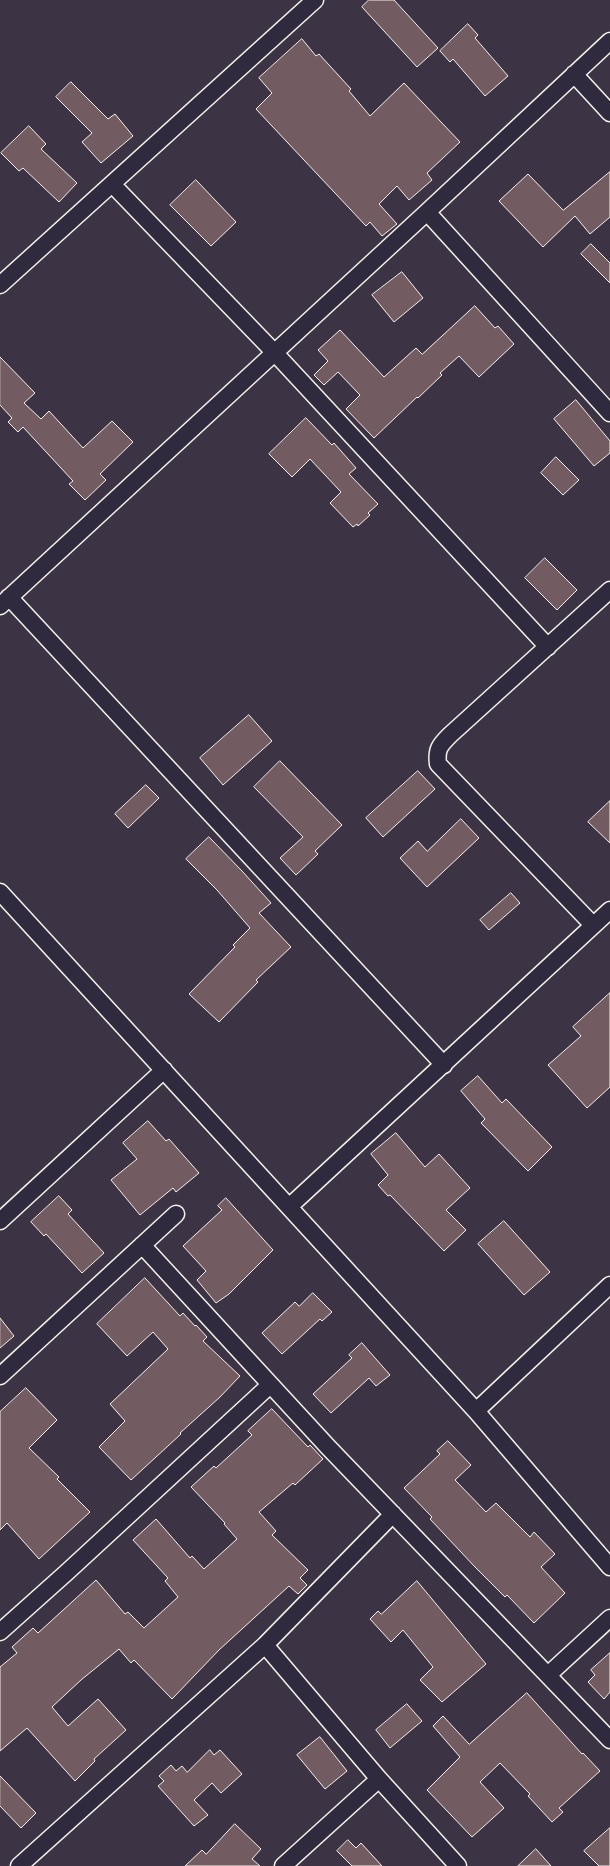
<!DOCTYPE html>
<html>
<head>
<meta charset="utf-8">
<style>
	body { margin:0 }
	canvas { display:block; background:#3c3444 }
</style>
</head>
<body>
<canvas width="610" height="1866"></canvas>
<script>
const g = document.querySelector('canvas').getContext('2d');
g.lineJoin = 'round';
function fillPath(path, color) {
  g.fillStyle = color;
  g.fill(path, 'evenodd');
}
function strokePath(path, color, width, dash) {
  g.strokeStyle = color;
  g.lineWidth = width;
  g.lineCap = dash ? 'butt' : 'round';
  g.setLineDash(dash || []);
  g.stroke(path);
}
const building = new Path2D(`
	M369,0h25l44,48 -21,19 -55,-60z
	M468,24l10,11 -3,3 33,38 -23,20 -32,-37 -3,3 -10,-11z
	M302,39l14,17 3,-2 32,35 -2,2 21,25 34,-33 56,59 -33,31 5,7 -23,20 -12,-14 -18,18 18,20 -15,12 -12,-14 -4,4 -110,-117 16,-16 -13,-15z
	M71,82l37,37 7,-5 18,22 -32,27 -19,-21 10,-9 -36,-36z
	M29,126l17,18 -5,5 36,34 -18,19 -36,-34 -4,3 -18,-18z
	M610,172v45l-20,17 -15,-18 -32,31 -44,-46 29,-27 35,36z
	M196,180l40,42 -25,24 -41,-41z
	M591,244l19,19v20l-29,-29z
	M402,272l21,26 -29,24 -22,-27z
	M475,306l20,22 3,-2 16,18 -35,33 -20,-21 -19,17 2,2 -24,23 -1,-1 -43,41 -28,-29 14,-14 -22,-23 -14,13 -10,-10 14,-14 -10,-11 22,-20 44,47 32,-29 6,6z
	M0,357l35,36 -11,10 17,16 8,-8 34,37 29,-27 21,21 -33,32 6,6 -21,20 -16,-16 4,-3 -50,-54 -5,5 -10,-10 4,-4 -12,-13z
	M576,400l34,41v12l-16,13 -40,-47z
	M306,418l26,27 2,-2 22,25 -7,6 29,30 -10,9 2,2 -12,11 -1,-2 -4,3 -23,-24 11,-11 -31,-33 -18,18 -23,-23z
	M556,457l23,23 -16,15 -22,-22z
	M545,558l32,32 -20,20 -32,-32z
	M249,715l23,26 -49,44 -23,-27z
	M280,761l62,64 -27,26 3,3 -22,21 -16,-17 23,-21 -49,-50z
	M418,771l17,18 -52,48 -17,-19z
	M146,785l13,13 -31,30 -13,-14z
	M610,801v42l-22,-21z
	M461,819l18,19 -52,49 -27,-29 18,-17 9,10z
	M209,837l33,34 29,32 -12,10 32,34 -35,33 2,2 -39,40 -30,-28 46,-47 -2,-2 17,-17 -33,-38 -31,-31z
	M511,893l9,10 -31,27 -9,-10z
	M610,993v94l-23,21 -39,-43 33,-29 -8,-9z
	M478,1076l24,27 4,-4 46,48 -24,24 -47,-48 4,-4 -24,-28z
	M148,1121l18,20 3,-2 30,34 -23,19 -3,-4 -33,27 -29,-35 26,-21 -14,-16z
	M396,1133l29,34 14,-13 31,34 -24,22 20,20 -22,21 -54,-56 -2,1 -10,-11 10,-10 -17,-21z
	M59,1196l13,14 -4,4 36,39 -22,20 -36,-39 -2,2 -13,-14z
	M226,1198l47,52 -44,44 -13,9 -19,-23 9,-9 -23,-25 39,-36 -4,-4z
	M504,1221l46,51 -26,23 -46,-51z
	M145,1278l35,38 3,-3 12,13 1,-1 11,12 -4,4 37,35 -20,21 -40,36 1,1 -50,46 -32,-33 26,-26 -15,-17 58,-55 -15,-17 -26,24 -30,-32z
	M313,1293l19,19 -10,9 -2,-2 -38,35 -20,-21 33,-31 4,4z
	M0,1318l14,18 -14,12z
	M362,1343l28,32 -14,11 -7,-8 -38,35 -18,-19 39,-36 -3,-3z
	M26,1388l31,32 -28,28 30,29 -2,2 33,33 -51,47 -32,-36 -7,7v-118z
	M272,1409l36,38 2,-2 13,14 -28,26 -2,-2 -34,29 17,19 -4,4 36,35 -8,8 7,7 -9,9 -9,-8 -70,64 -47,49 -38,-39 -3,3 -12,-14 -38,31 -29,27 16,19 30,-27 28,31 -32,29 1,2 -20,20 -48,-53 -27,23v-84l17,-14 -5,-6 21,-19 5,5 58,-53 29,34 3,-2 16,16 34,-31 -13,-16 3,-3 -35,-38 23,-21 34,39 2,-2 12,13 33,-30 -13,-15 1,-1 -34,-36 23,-21 2,2 36,-33 -4,-4z
	M448,1441l23,24 -16,15 31,32 10,-9 34,34 4,-5 21,22 -14,13 24,26 -31,30 -27,-28 -2,2 -30,-30 -45,-48 2,-2 -28,-29 36,-34 -3,-3z
	M417,1581l69,83 -44,38 -22,-22 13,-13 -30,-37 -12,12 -21,-23 8,-8 3,3z
	M610,1653v39l-6,7 -16,-17 7,-7 -4,-5z
	M527,1693l55,61 1,-1 17,18 -41,37 4,4 -11,10 -24,-26 2,-2 -30,-31 -20,19 24,26 -32,29 -45,-47 33,-33 -27,-31 10,-10 26,28z
	M407,1704l15,17 -32,27 -14,-18z
	M320,1737l27,34 -22,18 -28,-34z
	M210,1750l4,5 6,-5 22,24 -21,19 -9,-10 -18,17 14,15 -14,11 -36,-40 6,-5 -5,-5 12,-11 5,6 6,-5 5,6z
	M0,1776l36,37 -15,15 -21,-22z
	M235,1824l26,25 -9,10 8,7h-75l17,-16 4,4z
	M610,1828v38h-11l-15,-15z
	M348,1840l8,8 5,-5 21,23h-30l-15,-15z
	M536,1849l15,17h-33z`);
fillPath(building, '#725b61');
strokePath(building, '#f4f1e8', 1);
const street = new Path2D(`
	M574,74l36,39
	M112,184l162,168 274,295
	M427,212l183,201
	M0,285l315,-285
	M9,597l435,468
	M0,606l427,-394 183,-171
	M0,892l476,519 134,156
	M593,925l-155,-161c-2,-15 2,-19 12,-29l160,-145
	M290,1206l320,-296
	M0,1221l164,-151
	M142,1245l186,202 282,293
	M0,1376l176,-162
	M476,1411l134,-126
	M0,1632l66,-59 204,-188
	M265,1645l114,134 79,87
	M548,1675l62,-57
	M19,1866l246,-221 128,-131
	M283,1866l96,-87`);
strokePath(street, '#f4f1e8', 19);
strokePath(street, '#2f2a3d', 16);
</script>
</body>
</html>
